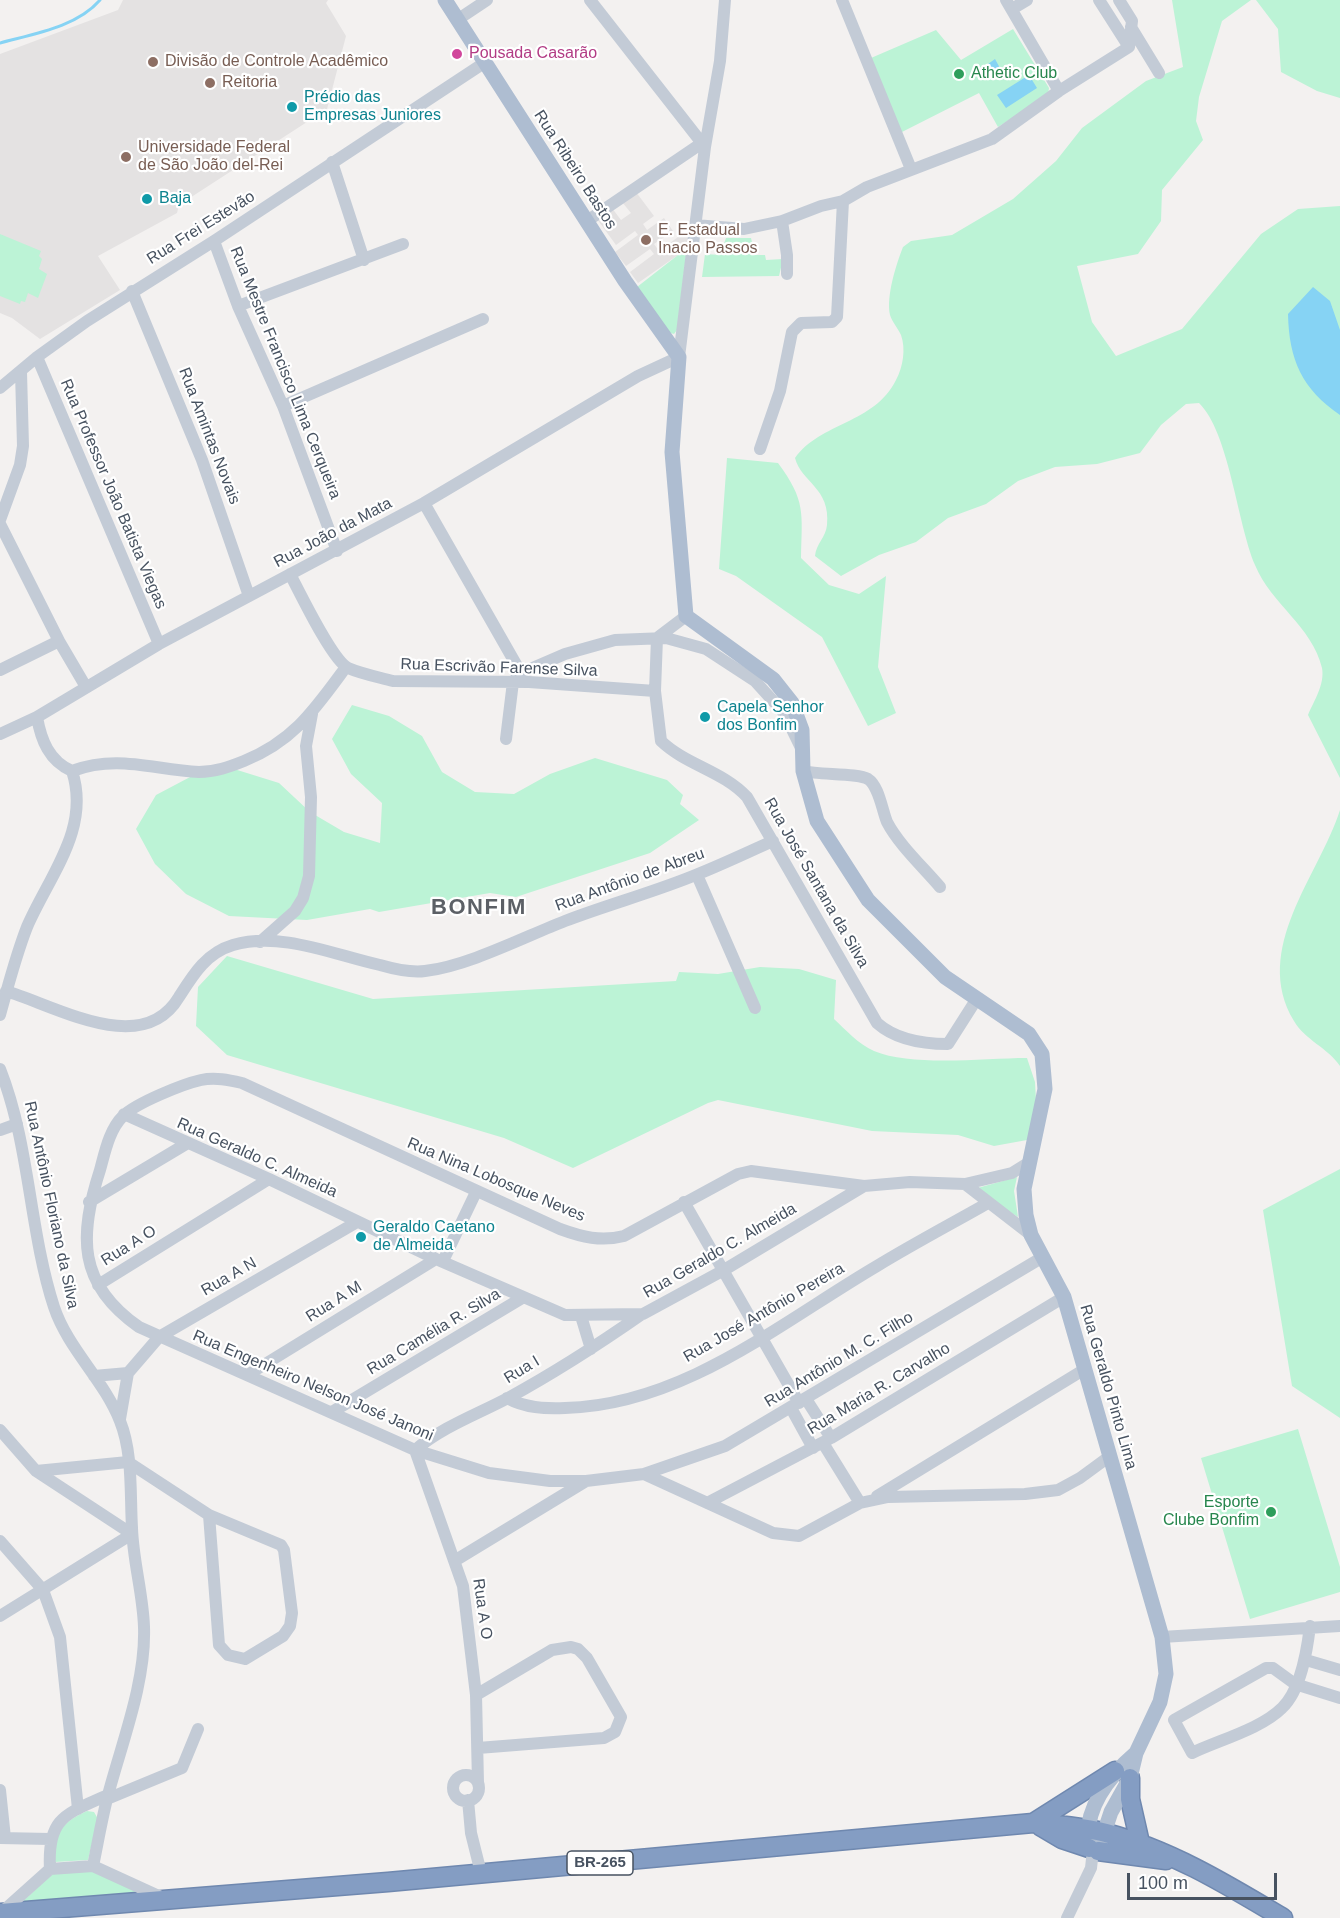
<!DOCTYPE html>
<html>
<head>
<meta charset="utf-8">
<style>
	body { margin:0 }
	#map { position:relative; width:1340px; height:1918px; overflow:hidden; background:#f3f1f0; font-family:Helvetica,sans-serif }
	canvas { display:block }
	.scale { position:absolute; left:1127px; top:1873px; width:150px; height:27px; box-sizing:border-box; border:3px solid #475260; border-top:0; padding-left:8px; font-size:18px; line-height:21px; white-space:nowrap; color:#475260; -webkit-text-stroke:4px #fff; paint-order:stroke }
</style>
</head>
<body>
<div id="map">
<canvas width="1340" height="1918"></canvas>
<div class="scale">100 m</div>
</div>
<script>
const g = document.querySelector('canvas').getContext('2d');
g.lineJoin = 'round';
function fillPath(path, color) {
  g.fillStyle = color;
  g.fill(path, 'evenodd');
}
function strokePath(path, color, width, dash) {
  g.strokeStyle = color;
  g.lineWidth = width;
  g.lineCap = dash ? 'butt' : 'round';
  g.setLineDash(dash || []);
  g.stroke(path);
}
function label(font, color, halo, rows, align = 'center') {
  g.font = font + ' Helvetica,sans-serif';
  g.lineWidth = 4.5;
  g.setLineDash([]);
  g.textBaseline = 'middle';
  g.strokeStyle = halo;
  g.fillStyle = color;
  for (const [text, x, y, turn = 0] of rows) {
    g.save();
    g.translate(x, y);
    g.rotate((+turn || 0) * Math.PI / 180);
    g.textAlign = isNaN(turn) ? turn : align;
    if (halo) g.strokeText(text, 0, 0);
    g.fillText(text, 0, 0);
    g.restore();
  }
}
fillPath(new Path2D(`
	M123,0h205l-2,3 20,33 -19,73 -148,96 -2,8 -79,43 22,34 -80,49 -28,-21 -12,-5v-259l118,-44z
	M636,192l18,24 -11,8 4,6 17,-12 9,13 -19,13 5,7 30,-22 -1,19 -50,35 -8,-11 24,-18 -4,-5 -24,17 -11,-14 23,-17 -3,-4 -19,14 -19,-26 15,-11 9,12 10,-7 -9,-11z`), '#e4e2e2');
fillPath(new Path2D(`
	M1172,0h79l-29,21 -23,76 -3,24 7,19 -41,50 -1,31 -23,33 -61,12 15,56 24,34 66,-27 79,-95 37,-25 42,-3v572l-32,-63c6,-14 17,-31 14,-47 -10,-42 -51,-64 -67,-103 -18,-43 -26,-133 -56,-162l-13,1 -25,21 -21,28 -43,11 -42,3 -37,14 -32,23 -38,14 -32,24 -37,13 -38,21 -26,-20c1,-12 11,-19 12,-31 4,-37 -26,-43 -32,-67 26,-36 79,-34 101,-78 7,-13 10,-31 5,-45 -3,-7 -9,-13 -11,-20 -4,-19 6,-50 13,-68l8,-6 41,-6 61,-36 43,-38 26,-33 64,-47 37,-14z
	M1256,0h84v98l-23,-7 -36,-19 -3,-43z
	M1013,29l36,59 -1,7 -50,32 -19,-34 -79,40 -29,-75 65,-28 25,30z
	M0,234l41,17 -2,5 3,3 -3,10 8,5 -9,24 -10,-5 -3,9 -4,-1 -1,3 -20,-8z
	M726,238h25l4,17h10l1,5 17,-1 -4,17 -77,1 3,-23 15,1z
	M687,248l-10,82 -3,4 -10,-3 -27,-44z
	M727,458l51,5c28,38 24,49 23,95l28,27 30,9 27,-18 -8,91 18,46 -28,13 -46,-89 -86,-61 -17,-7z
	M352,705l37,11 33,20 20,36 33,20 39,2 36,-20 45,-16 72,22 16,15 -3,9 19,16 -49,33 -134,44 -26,-4 -111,19 -9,-3 -63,11 -78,-4 -43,-22 -31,-30 -19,-35 20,-34 36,-19 42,-7 45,14 31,29 34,20 36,11 2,-40 -31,-29 -19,-35z
	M1340,810v256c-12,-18 -35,-26 -46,-45 -43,-72 25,-145 46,-211z
	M227,956l146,43 303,-18 3,-9 39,2 42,-7 39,2 37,11 -2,39c12,11 24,25 40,32 38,16 110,7 153,7l8,24 3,56 -44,8 -36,-11 -86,-4 -154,-31 -10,3 -135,65 -69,-30 -277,-83 -31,-29 2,-39z
	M1340,1169v249l-48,-32 -29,-176z
	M1017,1177l-3,14 4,26 -44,-28z
	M1298,1429l42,138v25l-90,27 -49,-161z
	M87,1811l7,1 4,7 -10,41 -33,2c0,-29 5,-39 32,-51z
	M92,1871l52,23 -123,9 32,-30z`), '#bcf3d6');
fillPath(new Path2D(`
	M995,59l5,9 -14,9 -5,-8z
	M1029,75l8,13 -31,20 -9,-13z
	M1313,287l17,14 10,29v85c-38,-26 -51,-55 -52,-101z`), '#86d3f4');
strokePath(new Path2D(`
	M0,43c33,-9 77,-16 100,-43`), '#86d3f4', 3);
const highway = new Path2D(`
	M1130,1778v21l10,44
	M1033,1823l82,-52
	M1040,1826l22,13 27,9
	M1098,1851l68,9
	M0,1913l388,-31 645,-59c25,2 50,4 73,10 64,17 120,51 177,85`);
strokePath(highway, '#6f88af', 21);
strokePath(new Path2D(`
	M590,0l115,147
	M842,0l69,169
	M1006,0l53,91
	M1099,0l30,47
	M1012,9l15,-9
	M457,20l30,-20
	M1131,27l28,46
	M332,162l32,98
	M587,221l115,-78
	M782,221l5,34v19
	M695,225l49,4 38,-8 39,-15 22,-5 24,-14 125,-48 67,-48 70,-44 3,-26 -13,-21
	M214,241l24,65 45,100 54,145
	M132,291l70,169 47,136
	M238,306l165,-62
	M37,357l122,287
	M0,388l37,-31 50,-36 127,-80 270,-178
	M283,406l200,-87
	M760,449l20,-58 12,-59 9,-9 31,-1 5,-5 6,-116
	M424,503l97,170
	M0,520l20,-55 3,-19 -2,-74
	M0,524l59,117
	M290,574c10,19 42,86 58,94 14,6 30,9 45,13l136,1 126,9
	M657,638l-2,53 6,50c25,24 62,30 86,56l130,226c19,17 45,21 71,21l28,-44
	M657,638l29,-22
	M0,670l59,-29 27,46
	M0,734l37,-17 122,-73 265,-141 214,-127 41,-19 26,-210 15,-86 5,-61
	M506,739l7,-57 8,-9 44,-19 50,-14 51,-2 40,11 49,32 29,32 17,35
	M72,771c46,-17 82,-1 127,1 16,0 30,-5 45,-11 50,-20 71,-52 102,-94
	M803,771c16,4 55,2 65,8 11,7 14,31 19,43 12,23 36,45 53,65
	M697,875l58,133
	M260,942l35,-31 8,-13 6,-22 2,-79 -5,-51 6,-32
	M6,991c52,16 137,67 173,6 14,-22 27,-44 54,-52 48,-14 101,10 147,20 14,4 30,8 45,6 43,-5 99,-34 140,-50 44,-17 90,-29 133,-47 25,-10 50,-22 75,-33
	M0,1015c8,-29 16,-60 27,-88 22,-51 64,-98 45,-156 -23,-10 -31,-31 -35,-54
	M0,1069c30,76 29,161 54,238 14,42 50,73 66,114 13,32 10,73 12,107 1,33 11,66 12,99 2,55 -22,115 -36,168 -6,23 -10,47 -15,71
	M124,1114l145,65 167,80 129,56 78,-1 81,-44 140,-84
	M0,1130l17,-6
	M1028,1163l-16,10 -47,11 66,51
	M965,1184l-55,-2 -46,4 -113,-15 -13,3 -114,62c-23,6 -42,1 -64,-7l-318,-146c-13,-3 -27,-6 -41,-3 -18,4 -65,23 -78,36 -14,14 -18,36 -23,54 -21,65 -23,114 39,157l276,123 74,23 61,8h36l58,-7 81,-28 318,-189
	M89,1202l97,-58
	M684,1202l115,201
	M443,1261l33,-69
	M98,1285l171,-106
	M581,1316l10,33
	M128,1373l31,-36 198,-115
	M249,1374l187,-115
	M94,1376l34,-3
	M507,1398c18,10 38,11 58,10 118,-3 215,-85 312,-142 36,-22 74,-42 111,-63
	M806,1399l25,39
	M791,1408l22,40
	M332,1412l190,-114
	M120,1419l8,-46
	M0,1430l36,41 96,63
	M823,1443l37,60
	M36,1471l92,-9 81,53 72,30 3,5 8,63 -2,13 -7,10 -38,23 -17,-4 -9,-10 -10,-130
	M644,1474l129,59 26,3 61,-33 28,-6 137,-3 33,-4 22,-12 30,-22
	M877,1496l208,-127
	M707,1503l124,-65 233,-141
	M0,1541l43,49 17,47 18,172
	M456,1560l130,-79
	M0,1616l132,-82
	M1310,1626c-3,25 -9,64 -28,82 -21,21 -63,32 -90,45l-18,-33 92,-52h7l22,16 45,14
	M1162,1637l178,-11
	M1306,1660l34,10
	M476,1695l76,-45 19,-3 7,2 9,9 34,59 -6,15 -11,6 -126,10
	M453 1788a13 13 0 1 1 26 0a13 13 0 1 1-26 0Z
	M478,1783l-2,-88 -13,-109 -48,-136c29,-24 61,-35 93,-52 46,-25 91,-54 134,-84
	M0,1790l5,48
	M107,1799l75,-31 16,-39
	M468,1800l3,33 10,40
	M0,1838l50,1
	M50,1869c-3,-52 16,-55 58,-74
	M1,1913l49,-44 43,-3 70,32
	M1067,1918l24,-50 2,-18`), '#c3cbd6', 12);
strokePath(new Path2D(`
	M445,0l180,281 54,76 -7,95 14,164 87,63 19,24 10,27 1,41 14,50 51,79 77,77 84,57 13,20 3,35 -21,100 2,26 5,20 33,62 98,340 4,37 -6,28 -24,51 -6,25 -19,34 -13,39 -9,-3c-7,-38 20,-72 47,-95`), '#aebdd1', 15);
strokePath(highway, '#849dc3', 18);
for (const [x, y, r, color] of [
	[457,54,6,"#d1479c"],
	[153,62,6,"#8d6e63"],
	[959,74,6,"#2e9e5b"],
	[210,83,6,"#8d6e63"],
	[292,107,6,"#0f9aa8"],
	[126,157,6,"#8d6e63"],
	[147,199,6,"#0f9aa8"],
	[646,240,6,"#8d6e63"],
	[705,717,6,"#0f9aa8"],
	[361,1237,6,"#0f9aa8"],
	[1271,1512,6,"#2e9e5b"]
]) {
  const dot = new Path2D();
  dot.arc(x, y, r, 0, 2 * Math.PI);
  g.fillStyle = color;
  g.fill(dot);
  strokePath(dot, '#fff', 2);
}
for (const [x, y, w] of [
	[600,1863,66]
]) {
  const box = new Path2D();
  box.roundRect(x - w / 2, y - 12, w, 24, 4.5);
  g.fillStyle = '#fff';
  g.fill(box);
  strokePath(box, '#475260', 1.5);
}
label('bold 15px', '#475260', null, [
	["BR-265",600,1863]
]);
label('16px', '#b23c85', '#fff', [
	["Pousada Casarão",469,54]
], 'left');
label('16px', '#785e54', '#fff', [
	["Divisão de Controle Acadêmico",165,62],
	["Reitoria",222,83],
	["Universidade Federal",138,148],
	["de São João del-Rei",138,166],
	["E. Estadual",658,231],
	["Inacio Passos",658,249]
], 'left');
label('16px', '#27864d', '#fff', [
	["Athetic Club",971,74],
	["Esporte",1259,1503,"right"],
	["Clube Bonfim",1259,1521,"right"]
], 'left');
label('16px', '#0d838f', '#fff', [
	["Prédio das",304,98],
	["Empresas Juniores",304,116],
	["Baja",159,199],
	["Capela Senhor",717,708],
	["dos Bonfim",717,726],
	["Geraldo Caetano",373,1228],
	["de Almeida",373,1246]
], 'left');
label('16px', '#475260', '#fff', [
	["Rua Ribeiro Bastos",575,170,57],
	["Rua Frei Estevão",201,228,-32],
	["Rua Mestre Francisco Lima Cerqueira",285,373,68],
	["Rua Amintas Novais",209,436,69],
	["Rua Professor João Batista Viegas",113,494,67],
	["Rua João da Mata",333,533,-28],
	["Rua Escrivão Farense Silva",499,668,2],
	["Rua Antônio de Abreu",630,880,-20],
	["Rua José Santana da Silva",816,883,60],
	["Rua Geraldo C. Almeida",257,1158,24],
	["Rua Nina Lobosque Neves",496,1180,23],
	["Rua Antônio Floriano da Silva",51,1205,78],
	["Rua A O",129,1246,-32],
	["Rua Geraldo C. Almeida",720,1251,-30],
	["Rua A N",229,1277,-30],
	["Rua A M",334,1302,-32],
	["Rua José Antônio Pereira",764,1313,-30],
	["Rua Camélia R. Silva",434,1332,-31],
	["Rua Antônio M. C. Filho",839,1360,-31],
	["Rua I",522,1370,-31],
	["Rua Engenheiro Nelson José Janoni",313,1386,23],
	["Rua Geraldo Pinto Lima",1108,1387,74],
	["Rua Maria R. Carvalho",879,1389,-31],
	["Rua A O",482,1609,82]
]);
g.letterSpacing = '1.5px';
label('bold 22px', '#5c6066', '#fff', [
	["BONFIM",479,908]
]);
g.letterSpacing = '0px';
</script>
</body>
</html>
